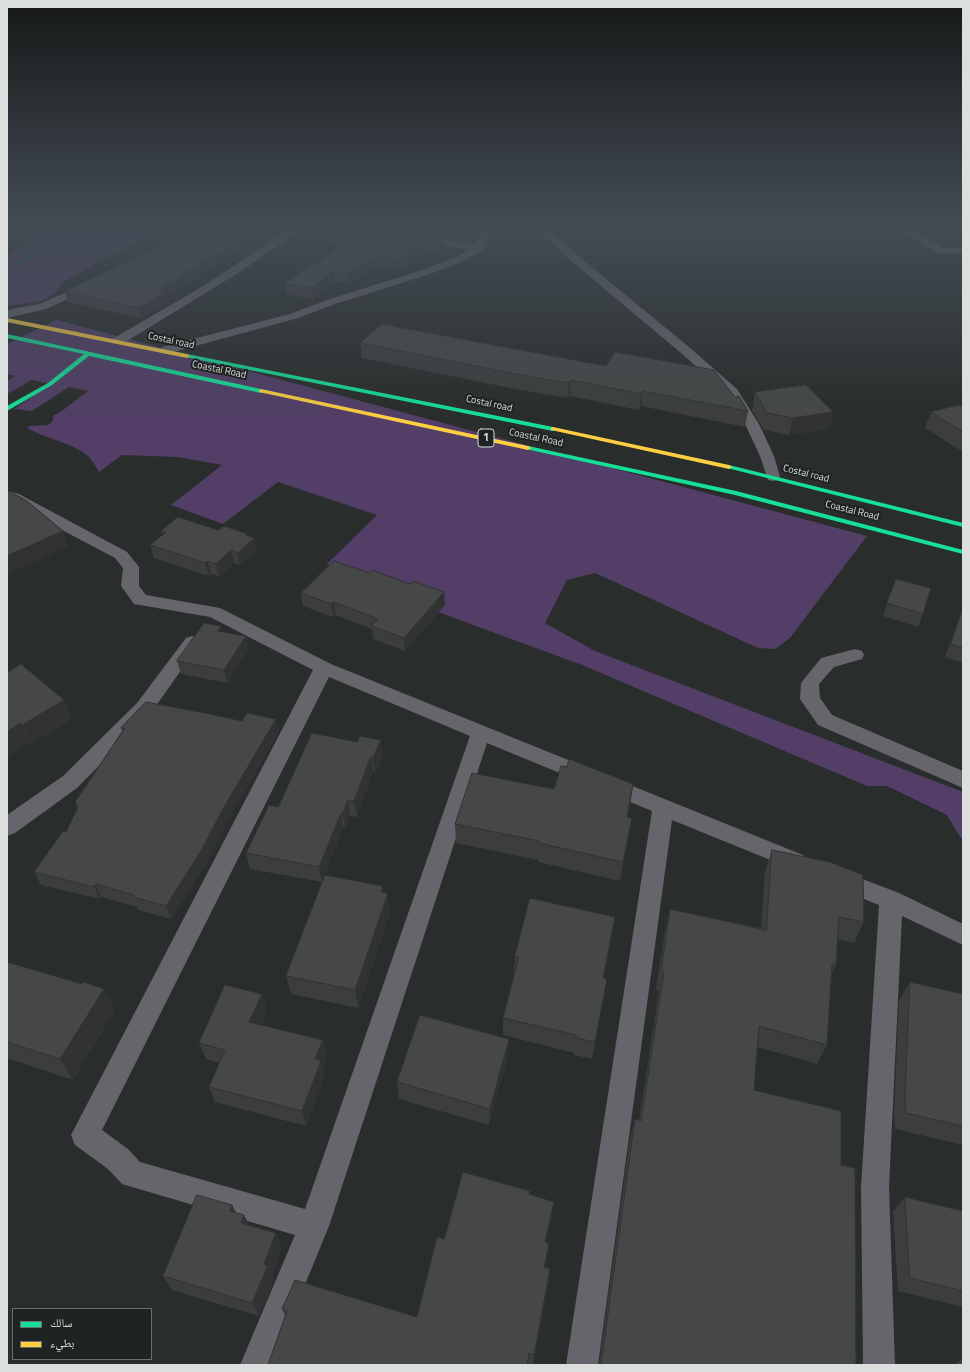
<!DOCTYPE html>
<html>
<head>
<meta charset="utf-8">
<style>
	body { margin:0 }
	#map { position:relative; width:970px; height:1372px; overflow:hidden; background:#292d2b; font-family:"Titillium Web","Noto Naskh Arabic",sans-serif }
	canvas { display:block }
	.frame { position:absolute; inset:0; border:8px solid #dbdfdd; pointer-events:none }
	.legend { position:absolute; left:12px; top:1308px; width:140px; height:52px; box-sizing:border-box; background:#1f2422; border:1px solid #6a6f6d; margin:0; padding:5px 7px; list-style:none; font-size:12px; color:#dbdfdd }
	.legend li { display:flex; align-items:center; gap:8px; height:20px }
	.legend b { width:20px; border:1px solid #6a6f6d }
</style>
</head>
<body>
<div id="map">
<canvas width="970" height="1372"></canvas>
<div class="frame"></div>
<ul class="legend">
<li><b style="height:5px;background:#16e098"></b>سالك</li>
<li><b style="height:5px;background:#ffcf43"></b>بطيء</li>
</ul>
</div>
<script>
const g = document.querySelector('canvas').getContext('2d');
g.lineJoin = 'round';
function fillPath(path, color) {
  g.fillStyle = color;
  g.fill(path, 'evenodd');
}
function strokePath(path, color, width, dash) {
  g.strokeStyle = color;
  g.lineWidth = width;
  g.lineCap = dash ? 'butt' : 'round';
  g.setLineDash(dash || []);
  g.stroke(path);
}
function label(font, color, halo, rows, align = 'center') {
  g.font = font + ' "Titillium Web",sans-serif';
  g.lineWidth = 4;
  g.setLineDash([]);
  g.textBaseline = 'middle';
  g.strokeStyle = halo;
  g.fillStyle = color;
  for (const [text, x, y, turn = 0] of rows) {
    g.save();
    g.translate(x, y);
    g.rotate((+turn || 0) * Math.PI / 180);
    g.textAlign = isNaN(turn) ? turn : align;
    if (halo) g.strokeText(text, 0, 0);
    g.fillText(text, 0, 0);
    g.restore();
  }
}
fillPath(new Path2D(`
	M49,228h119l-70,34 -35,20 -6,9 -15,10 -35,5v-49z
	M57,320l810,216 -77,102 -15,11 -17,-1 -163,-75 -28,7 -22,43 50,28 368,141v46l-3,-1 -13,-22 -60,-29h-20l-285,-121 -204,-75 -32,-14 -19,-12 50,-49 -99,-33 -55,42 -52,-19 51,-40 -44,-8 -56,-2 -23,17c-3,-5 -6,-10 -10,-15 -13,-13 -45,-19 -62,-29l2,-2 19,-1 4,-3 2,-7 5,-2 29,-22 -19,-4 -37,24 -18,-2 37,-25 -19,-4 -25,14v-13l8,-5 -8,-2v-30z`), '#523e66');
fillPath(new Path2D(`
	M79,228h4l-32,21 -44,20v-2l42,-20z`), '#185744');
fillPath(new Path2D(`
	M290,228h11l-23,18 -43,29 -113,69h-8l-2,-3 2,-3 91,-53z
	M485,228h10l-14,23 -17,10 -34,13 -95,30 -37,14 -132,36 -4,-1 -2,-3 2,-3 128,-33 37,-14 95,-30 34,-13 13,-7 -54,-10 -1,-2 1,-2 4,-1 56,9z
	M536,228h11l30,27 112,92 48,42 22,35 15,32 6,21 -2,3 -5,1 -5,-1 -8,-24 -15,-32 -18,-30 -46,-41 -112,-94z
	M899,228h62l-1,2 -7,2 -37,-1 26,17 21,-1v6h-27z
	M90,282l6,3 -2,2 -48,22 -39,9v-8l32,-6z
	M7,491l12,3 108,58 12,15v19l7,9 74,13 111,56 472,191 3,6 -3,6 -8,3 -123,-50 -74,545h-32l86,-554 -165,-68 -158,483 -57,139h-32l55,-130 -173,-51 -14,-15 -33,-24 -4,-10 242,-465 -103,-53 -76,-13 -13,-18 2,-18 -8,-10 -108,-57zM329,677l141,59 -165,473 -165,-47 -12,-13 -26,-19z
	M192,636l6,2 3,4 -50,71 -74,75 -62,45 -8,3v-21l56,-39 74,-73 49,-65z
	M855,649l7,2 2,4 -2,4 -28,8 -15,17 1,14 12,17 131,56v17l-145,-63 -18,-26 1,-16 20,-25z
	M839,870l60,23 64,31v21l-61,-29 -13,271 6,178h-32l-2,-178 18,-282 -48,-19 -3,-7 3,-7z`), '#67656c');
fillPath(new Path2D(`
	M7,334l254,55 3,2 -3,2 -172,-37 -37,29 -45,26v-5l41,-23 36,-29 -77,-16z
	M187,354l366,73 3,2 -3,2 -368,-74 -1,-1z
	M528,446l208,45 227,59v4l-228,-59 -209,-46 -1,-1z
	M729,465l234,58v4l-236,-59v-2z`), '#16e098');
fillPath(new Path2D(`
	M7,318l180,36 3,2 -3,2 -180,-36z
	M261,389l267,57 3,2 -3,2 -269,-58v-2z
	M553,427l176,38 3,2 -3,2 -178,-39v-2z`), '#ffcf43');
fillPath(new Path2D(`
	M185,228h103l-8,5 -10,-2 -103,65 1,5 -3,2v1l-24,14 -73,-16 -3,-11 81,-38z
	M292,228h177l-14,11 -38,-5 27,4v10l-4,3 -14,-2 -27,21 -22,-4 -29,18 -14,-3 -21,18 -27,-5 -1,-10 21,-14 37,-25 -50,-9z
	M360,343l375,54 13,14 -3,16 -104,-21 -2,4 -69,-14 -2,2 -47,-8 -159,-32z
	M755,392l78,20 -4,17 -40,6 -25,-5 -12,-20z
	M963,407v45l-38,-24 6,-16z
	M218,530l30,4 1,2 5,2 3,13 -17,14 -6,-2 -15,13 -8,-2 -2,2 -55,-18 -4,-13 12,-10 -1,-4z
	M896,579l27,35 -5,13 -35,-11z
	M301,593l144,12 -40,46 -32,-12 -1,-10 -36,-14 -3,2 -30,-11z
	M962,611h1v52l-18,-6 12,-33z
	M221,626l1,6 27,17 -22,34 -46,-9 -4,-13z
	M7,673l57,27 8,19 -41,25 -2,-2 -22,16z
	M276,719l3,13 -51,88 -22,44 -35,55 -33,-9 -1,-3 -36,-10 -1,2 -59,-14 -7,-13 32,-40 11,-24 -2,-6 47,-71 -1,-3z
	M357,742l26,14 -8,17 -2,-1 -16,45 -7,-1 -5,13 -2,-1 -21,54 -72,-13 -4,-16 32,-46z
	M633,784l-5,33 1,20 -9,44 -82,-19v-2l-82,-17 -1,-19 99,-35z
	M772,850l92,72 -10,21 -16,-4 -2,26 -4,8 -5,72 -10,19 -60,-17 -3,43 87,75 15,200h-257l31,-227 5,-19 4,2 20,-130 -3,-1 9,-60 5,-21 91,19 4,-57z
	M384,892l6,20 -32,96 -67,-14 -5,-18z
	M612,935l-8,43v19l-12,62 -18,-4v-2l-71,-18v-17l11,-45 1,-17z
	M7,962l108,48 -42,70 -66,-22z
	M910,982l53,12v151l-68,-16 -1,-16 5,-113z
	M267,1010l-6,15 62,15 4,16 -4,11 2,9 -19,50 -91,-24 -6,-15 10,-24 -13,-4 -7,-16z
	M509,1039l-1,17 -19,69 -90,-26 -2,-17z
	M529,1194l25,8 -3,18 -5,23 3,1 -4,24 5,1 -2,17 -15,79h-265l17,-50 -3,-6 135,8 27,-78z
	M905,1197l58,14v96l-65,-16 -5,-79z
	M232,1205l4,8 8,2 5,11 27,7 6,15 -10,26 3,5 -16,37 -87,-26 -9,-14z
	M963,1358v7h-9z`), '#3c3e3d');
fillPath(new Path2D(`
	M260,228h10v3l-103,65 1,5 -3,2v1l-24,14 -3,-10 20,-19z
	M279,228h9l-8,5z
	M457,228h12l-14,11 -1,-9z
	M444,238v10l-4,3v-10z
	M426,239v10l-27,21 -1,-10z
	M376,256l1,10 -29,18 -1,-10z
	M333,271l1,10 -21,18 -1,-11z
	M571,380l-1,16 -2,2 1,-15z
	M643,391l-2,15 -2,4 2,-16z
	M833,412l-4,17 -40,6 4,-17z
	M63,531l6,15 -62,29v-19z
	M248,534l2,8 4,-4 3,13 -17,14 -2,-12 8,-18z
	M231,550l3,13 -15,13 -3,-12z
	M208,561l3,13 -2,2 -4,-13z
	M444,592l1,13 -40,46 -1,-13z
	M334,602l2,13 -3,2 -2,-13z
	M221,626l3,13 -6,-8z
	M246,636l3,13 -22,34 -3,-13z
	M64,700l8,19 -41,25 -9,-19z
	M276,719l3,13 -51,88 -22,44 -35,55 -5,-13z
	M20,723l9,19 -22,16v-26z
	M381,740l2,16 -8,17 -2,-16z
	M371,756l2,16 -16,45 -3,-16z
	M633,784l-3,20 -6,32 3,-19z
	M348,800l2,16 -5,13 -2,-16z
	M341,813l2,15 -21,54 -3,-15z
	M632,818l-3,19 -9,44 3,-19z
	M96,884l5,13 -1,2 -6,-12z
	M383,886l2,15 3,-8 2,19 -32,96 -3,-18z
	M615,917l-3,18 -12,61 3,-18z
	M607,979l-3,18 -12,62 3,-17z
	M104,989l11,21 -42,70 -13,-21z
	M262,994l5,16 -12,28 -6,-16z
	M509,1039l-1,17 -19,69 1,-16z
	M323,1040l4,16 -4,11 2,9 -19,50 -4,-15 13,-52z
	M554,1202l-3,18 -8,40 2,-18z
	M232,1205l7,15 -9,-9z
	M244,1215l7,14 -10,-6z
	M276,1233l6,15 -10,26 3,5 -16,37 -7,-13 12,-39z
	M549,1244l-2,17 -5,23 2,-17z
	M550,1269l-2,17 -15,79 1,-10z`), '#313232');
const building = new Path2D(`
	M185,228h75l-102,61 8,2 -5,2 2,1 -25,14 -73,-17 81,-38z
	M300,228h79l65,10 -4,3 -14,-2 -28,21 -22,-4 -29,18 -14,-3 -21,17 -27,-4 18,-14h3l48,-32z
	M440,228h17l-3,2z
	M382,324l224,42 9,-14 99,18 21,27 4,-1 9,15 -105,-20 -2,3 -70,-14 -2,3 -48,-8 -161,-32z
	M806,385l27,27 -40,6 -26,-5 -12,-21z
	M959,405l4,2v25l-32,-20z
	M7,491h1l19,10 36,30 -56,25z
	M178,517l40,13 6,-4 24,8 -2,1 8,3 -16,15 -7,-3 -15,14 -8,-3 -3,2 -55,-18 16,-13 -5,-1z
	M334,561l35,12 3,-3 38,14 3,-3 31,11 -40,46 -33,-12 7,-7 -44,-17 -3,2 -30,-11z
	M896,579l35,9 -8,26 -36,-11z
	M962,611h1v37l-12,-4z
	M204,623l17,3 -3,5 28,5 -22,34 -47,-9z
	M21,664l43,36 -42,25 -2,-2 -13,9v-59z
	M146,702l59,11 37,8 5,-8 29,6 -52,88 -23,44 -35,55 -33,-9 1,-2 -38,-11 -2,3 -60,-15 29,-41 3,1 12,-25 -3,-5 50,-74h-4z
	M312,733l45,9 3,-6 21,4 -8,17 -2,-1 -17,45 -6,-1 -5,13h-2l-22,54 -73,-14 23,-48 9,2z
	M569,759l64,25 -6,33 5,1 -9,44 -84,-19v-2l-84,-17 17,-51 82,16 7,-23 6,1z
	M772,850l58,12 33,13 1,47 -25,-5 -3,48 -4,-1 -5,81 -68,-19 -5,64 87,21v54l14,3 1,197h-255l34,-246 6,2 23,-150 -3,-1 9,-61 96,21z
	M325,875l58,11 -2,6 7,1 -33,97 -69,-14z
	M530,898l85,19 -12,61 4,1 -12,63 -19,-4v-3l-73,-17 16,-61 -4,-1z
	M7,962l75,22 2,-2 20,7 -44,70 -53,-17z
	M910,982l53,12v132l-57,-13 -1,-16z
	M225,985l37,9 -13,28 74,18 -8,19 6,2 -19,50 -93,-24 16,-37 -26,-7z
	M420,1015l89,24 -19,70 -93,-27z
	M463,1172l67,19 -1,3 25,8 -9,40 4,2 -5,23 6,2 -16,86 -5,-2 -2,12h-259l19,-54 -5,-2 13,-29 122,37 20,-80 7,2z
	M197,1195l35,10 -2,6 14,4 -3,8 35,10 -12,31 4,1 -16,38 -89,-27z
	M905,1197l58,14v80l-53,-13z`);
fillPath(building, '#464847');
strokePath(building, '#313232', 1);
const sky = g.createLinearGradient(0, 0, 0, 420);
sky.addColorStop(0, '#171918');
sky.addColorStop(0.54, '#434c55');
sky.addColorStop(1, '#434c5500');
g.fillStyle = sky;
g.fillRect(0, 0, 970, 420);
label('10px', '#dbdfdd', '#1f2422', [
	["Costal road",171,341,12],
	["Coastal Road",219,370,12],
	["Costal road",489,404,12],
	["Coastal Road",536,438,12],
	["Costal road",806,474,14],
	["Coastal Road",852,511,14]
]);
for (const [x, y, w] of [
	[486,438,16]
]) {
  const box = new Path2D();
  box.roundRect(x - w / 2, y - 9, w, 18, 3);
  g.fillStyle = '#1f2422';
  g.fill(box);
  strokePath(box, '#dbdfdd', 1);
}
label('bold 11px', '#dbdfdd', null, [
	["1",486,438]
]);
</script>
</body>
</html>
